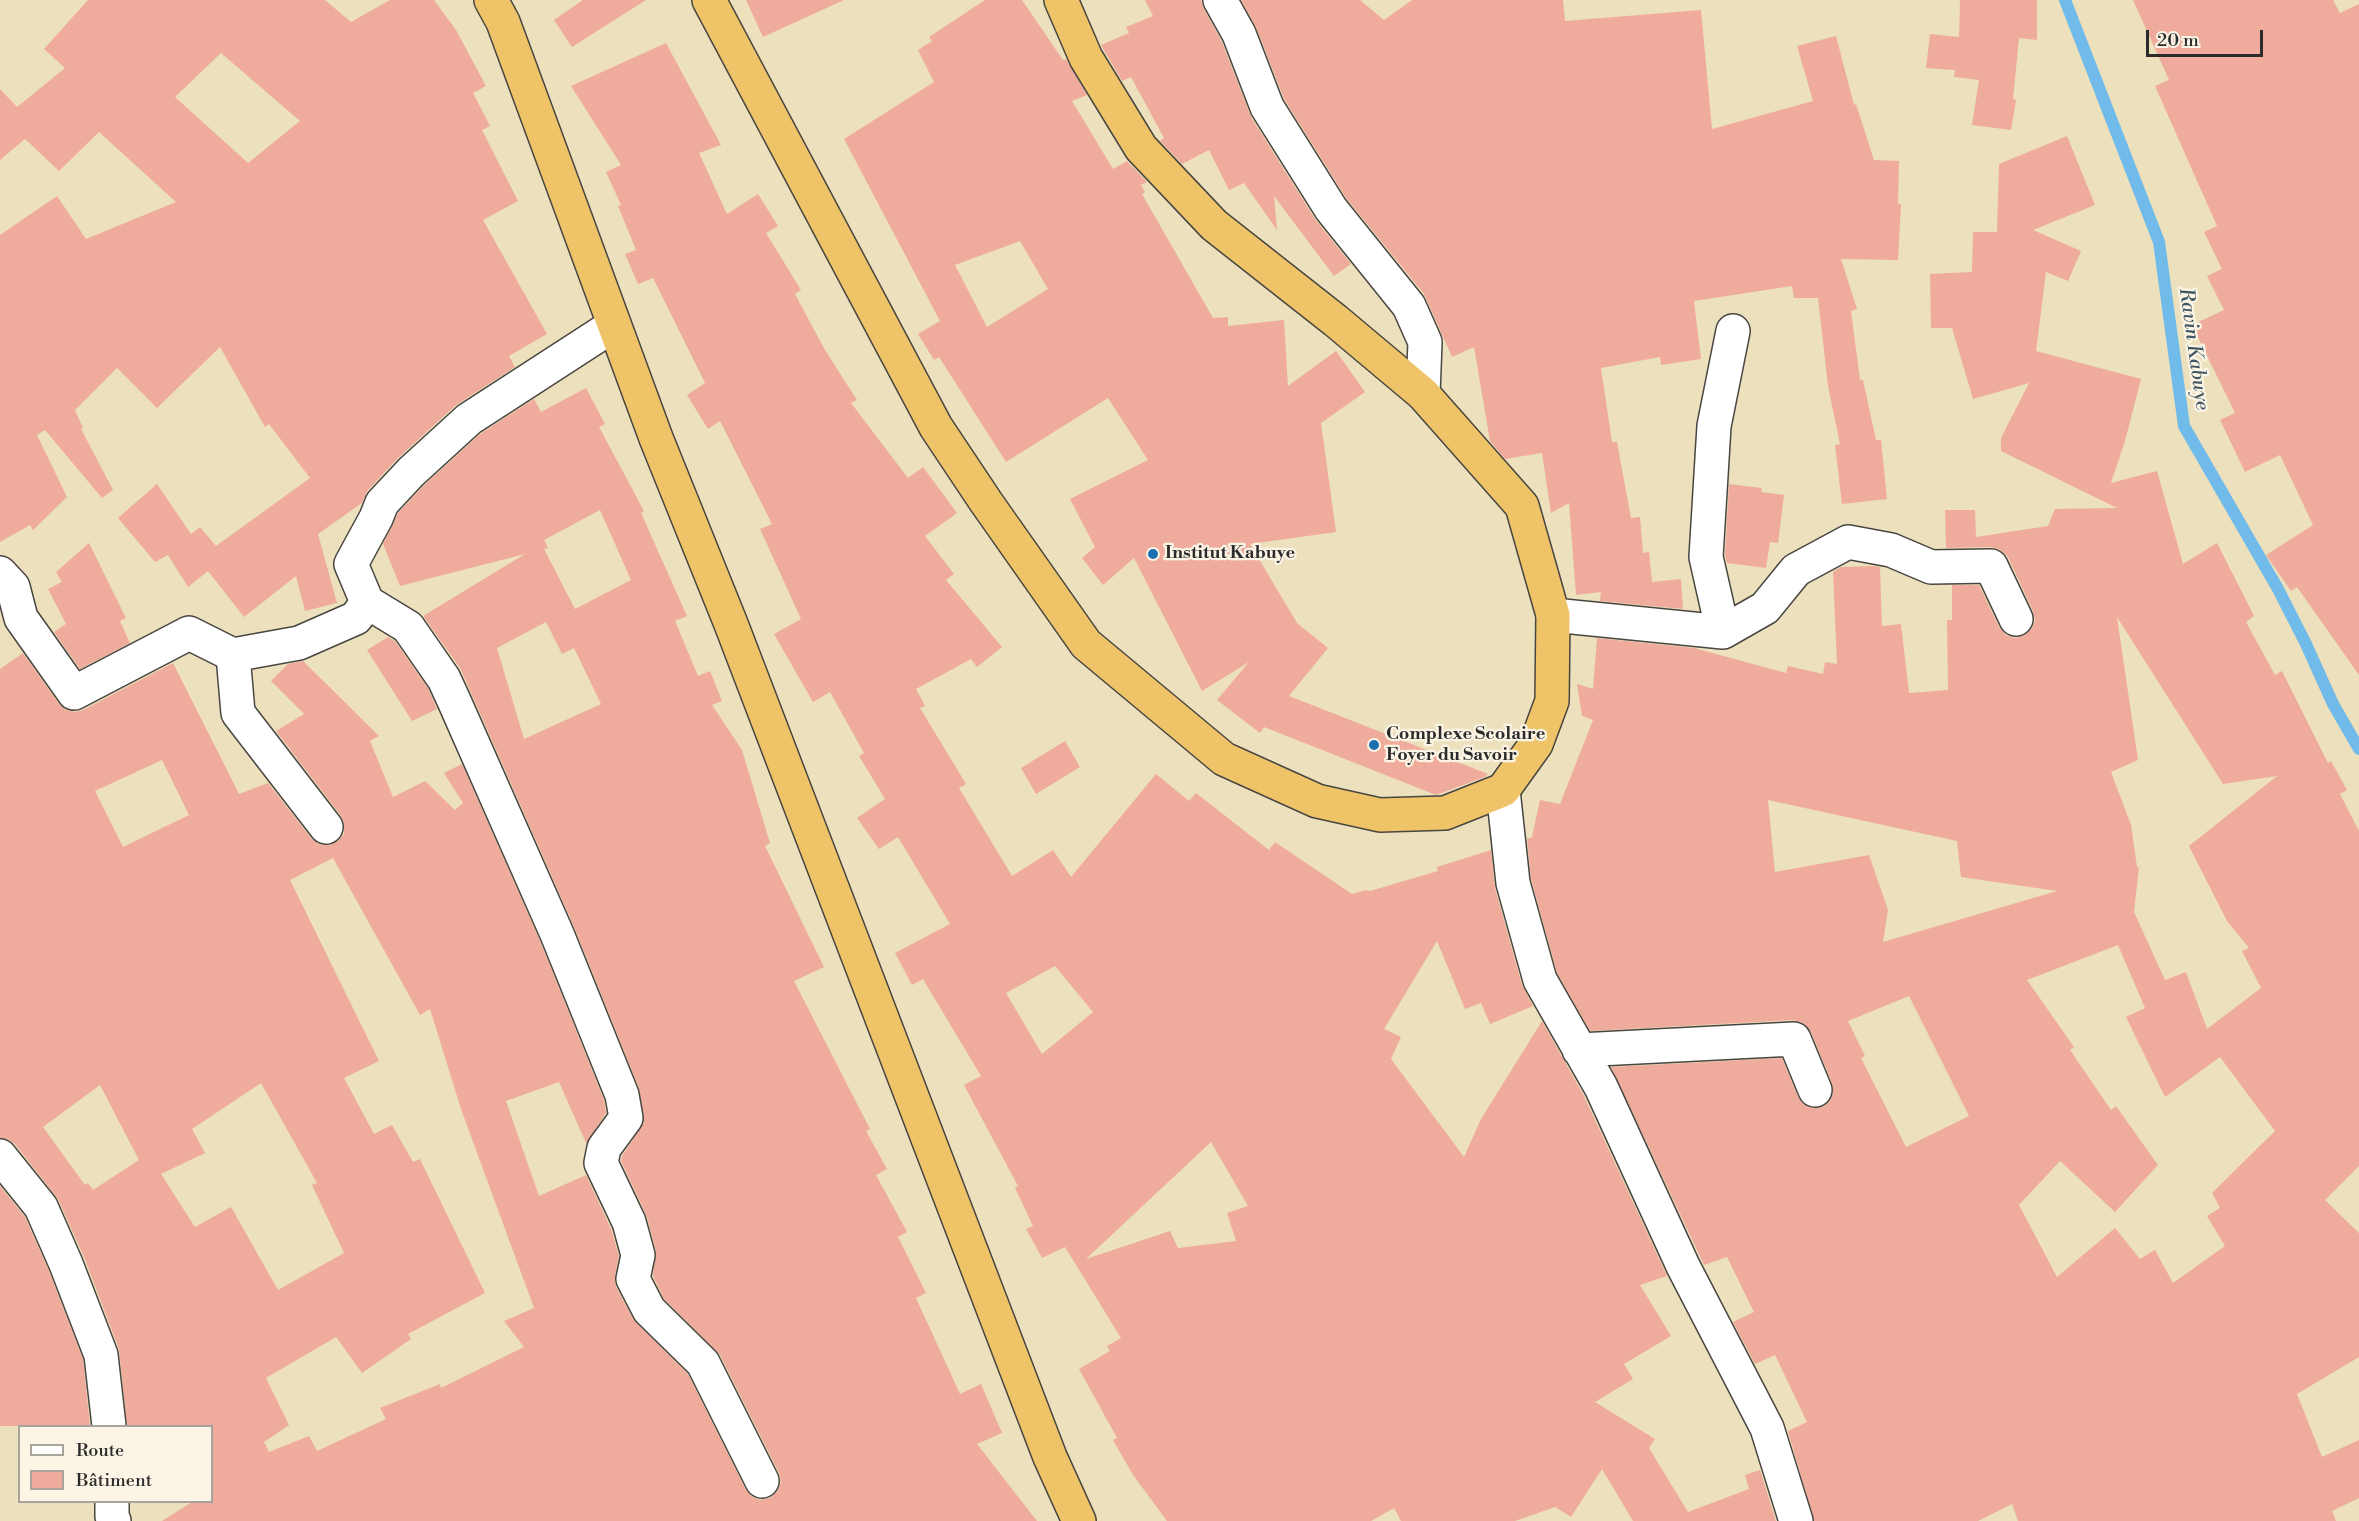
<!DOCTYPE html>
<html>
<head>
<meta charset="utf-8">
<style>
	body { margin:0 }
	#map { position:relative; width:2359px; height:1521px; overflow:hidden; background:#ece0bd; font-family:"Libre Bodoni",serif }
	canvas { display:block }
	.legend { position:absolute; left:18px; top:1425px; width:195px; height:78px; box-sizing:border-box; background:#fcf5e5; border:2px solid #a8a49b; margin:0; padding:8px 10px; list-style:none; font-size:18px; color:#2b2b2b }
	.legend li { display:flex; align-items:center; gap:12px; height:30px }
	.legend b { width:30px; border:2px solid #a8a49b }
	.scale { position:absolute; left:2146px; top:30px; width:117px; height:27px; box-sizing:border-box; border:3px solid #2b2b2b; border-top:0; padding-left:8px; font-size:18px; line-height:21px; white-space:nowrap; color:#2b2b2b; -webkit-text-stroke:4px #fcf5e5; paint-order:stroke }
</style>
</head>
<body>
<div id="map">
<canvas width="2359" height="1521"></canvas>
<ul class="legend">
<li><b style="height:8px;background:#fff"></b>Route</li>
<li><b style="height:16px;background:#efac9c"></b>Bâtiment</li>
</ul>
<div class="scale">20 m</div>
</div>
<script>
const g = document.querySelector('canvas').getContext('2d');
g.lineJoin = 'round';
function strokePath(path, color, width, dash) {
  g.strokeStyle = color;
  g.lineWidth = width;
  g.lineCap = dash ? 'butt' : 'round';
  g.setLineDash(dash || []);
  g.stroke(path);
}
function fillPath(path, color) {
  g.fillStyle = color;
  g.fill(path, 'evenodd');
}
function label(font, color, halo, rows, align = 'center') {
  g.font = font + ' "Libre Bodoni",serif';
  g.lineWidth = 4.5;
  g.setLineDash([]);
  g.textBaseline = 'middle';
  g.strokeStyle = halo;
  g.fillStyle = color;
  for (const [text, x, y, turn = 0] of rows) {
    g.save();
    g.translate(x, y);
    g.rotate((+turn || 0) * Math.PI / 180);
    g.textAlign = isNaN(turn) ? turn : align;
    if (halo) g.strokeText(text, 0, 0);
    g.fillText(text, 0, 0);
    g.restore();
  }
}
strokePath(new Path2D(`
	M2065,0l94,242 25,184 94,163 28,55 27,60 26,45`), '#70bbe9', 12);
fillPath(new Path2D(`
	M88,0h237l26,22 39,-22h44l22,30 30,56 -13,7 17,33 -8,4 36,71 -35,19 64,114 -38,22 6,11 -59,38 -59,54 -29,31 -6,13 -44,31 19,69 -32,8 -9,-35 -52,41 -36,-46 -20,16 -20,-32 -13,7 -37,-44 39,-34 34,50 9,-7 16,19 94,-68 -41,-54 -4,3 -45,-80 -63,61 -40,-40 -42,42 8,18 -2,1 32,61 -11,8 -57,-68 -8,5 30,62 -34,33 -3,-5 -30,17v-307l57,-39 29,43 90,-37 -77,-70 -40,39 -34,-32 -25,21v-71l17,18 48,-39 -21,-19zM221,53l79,68 -52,42 -73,-66z
	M583,0h63l-74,47 -18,-27z
	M746,0h98l-81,37z
	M985,0h37l41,60 3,-1 21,36 -15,6 41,68 14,-8 20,21 -6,3 4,7 -3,2 71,124 15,-1v9l56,-6 4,66 48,-35 29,41 -44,31 15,109 -86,12 47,79 31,25 -39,48 199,78 -3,3 -49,18 -172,-68 -4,6 -43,-33 32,-38 -47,29 -68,-133 -31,27 -21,-27 13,-11 -25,-48 78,-39 -40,-62 -102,64 -67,-105 -5,3 -16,-26 22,-13 -96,-182 90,-57 -16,-32 14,-9 -3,-4zM1020,241l28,48 -61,38 -32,-62z
	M1145,0h56l3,9 18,33 29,75 64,102 36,45 -17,12 -60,-80 3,34 -33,-47 -15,7 -20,-40 -27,14 -22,-23 4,-3 -33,-61 -9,4 -21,-36 28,-12 -3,-6 27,-11z
	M1241,0h119l24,20 28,-20h151l2,21 136,-11 11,119 101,-28 -16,-55 39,-10 18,69 2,-1 18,56 25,1 -1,43h3l-3,56 -57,-1 16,50 -6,2 9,69h3l13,60h5l6,59 -45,5 -7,-59 5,-1 -12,-58 -10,-88h-24l-2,-12 -98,15 7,58 -40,6 -1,-8 -59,11 11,74h5l14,76 9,-1 3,36 6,-1 3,30 29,-3 2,30 -83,-8 1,-9 -25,3 -7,-92 -18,10 -9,-60 -37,6 -15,-18 -16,-94 -22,10 -28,-63 -78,-96 -62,-99 -28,-72z
	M1960,0h77v40l-18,-2 -6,61 3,1 -5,30 -39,-5 7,-45 -25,-3 1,-7 -29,-2 4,-34 29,3z
	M2133,0h200l7,13 19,-9v671l-62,-88 -6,4 -25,-36 47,-30 -33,-70 -35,17 -25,-52 15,-7 -43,-88 32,-15 -17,-34 15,-7 -18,-37 13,-6 -62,-140 14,-6z
	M666,43l55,102 -22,8 28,61 31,-20 20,32 -12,7 35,57 -6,4 30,56 32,50 -6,3 57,75 15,-11 34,46 -32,23 29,38 -8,6 56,67 -25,20 -6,-8 -55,30 9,17 -5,2 46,76 -7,4 53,88 41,-26 18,27 85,-103 33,27 7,-8 73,57 6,-8 77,52 14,-4 4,1 68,-20 -1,-4 54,-17 4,38 27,97 11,21 -43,18 -9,-21 -16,6 -28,-68 -53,88 17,8 -10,22 73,98 17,-38 61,-98 42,75 83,180 -27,9 31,51 -47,28 9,15 -38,23 60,37 -6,9 39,64 61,-23 -4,-14 15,-5 16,51h-143l-31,-52 -31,48 -16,-10 -40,14h-114l-7,-13 -23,13h-204l-34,-46 -20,-35 4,-2 -38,-69 31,-18 -3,-5 14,-8 -56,-91 -23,11 -16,-29 7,-3 -18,-38 3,-2 -54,-101 17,-9 -58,-97 -11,6 -17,-32 55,-29 -52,-87 -19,12 -22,-31 28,-19 -26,-43 5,-3 -34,-61 -17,10 -39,-68 27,-15 -41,-90 12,-5 -52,-103 -12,8 -21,-34 18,-12 -52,-105 -15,6 -13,-30 11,-4 -18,-44 3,-1 -15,-33 15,-7 -50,-79zM1055,966l38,46 -51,42 -36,-61zM1211,1142l37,64 -21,7 9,28 -58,7 -8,-17 -84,28z
	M2067,136l28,69 -62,25 48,21 -13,30 -22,-9 -10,79 105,28 -16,62 -14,42 46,-12 26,93 34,-21 37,73 -8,6 29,53 7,-4 46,92 3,-2 16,29 -7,4 19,37v335l-34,34 34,33v124l-62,37 25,63 37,-17v58l-27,13 4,10h-318l-6,-17 -34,17h-164l-26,-90 19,-9 -32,-67 -20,9 -22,-42 21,-10 -27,-55 -23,8 -93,-198 171,-9 16,39 5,7 9,4 10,-1 8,-6 3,-8 -1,-10 -21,-51 -8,-9 -10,-3 -203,11 -33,-58 -26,-94 -4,-40 5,-2 8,-37 20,4 33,-84 -11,-4 -5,-32 16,5 4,-51 97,10 92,25 2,-7 35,8 2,-12 12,2 -4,-92 8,-5 32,-1 7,1 2,59 19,-2 8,69 39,-3 -1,-70h5v-35h27l20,42 7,8 8,3 9,-2 8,-6 4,-9 -2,-10 -25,-54 -8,-7 -9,-3 -45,1 -1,-38h30l1,27 72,-11 7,-17 62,-1 -116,-57v-13l28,-55 -56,16 -21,-71h-21l-1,-54 42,-2 1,-40h24l2,-68zM2117,617l106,167 54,-8 -88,70 38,75 22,27 -7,3 19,37 -54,41 -21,-57 -21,8 -31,-68 5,-45h-2l-6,-42 -20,-53 27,-12zM1768,800l189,41 4,36 96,14 -174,51 5,-32 -19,-55 -94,17zM2118,945l27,63 -19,9 39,80 55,-40 55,74 -63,62 8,15 -13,8 18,30 -52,37 -18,-33 -15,9 -25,-31 -58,49 -38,-72 41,-44 55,51 43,-47 -42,-59 -5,4 -41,-60 4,-3 -47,-67zM1909,996l60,120 -63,31 -45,-89 4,-2 -17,-35z
	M586,388l19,36 -6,3 45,84 -3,2 46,103 -12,5 23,55 12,-5 12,30 -10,4 30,45 28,93 -5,3 59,121 -30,14 76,148 -4,2 21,38 -11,6 31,57 -9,5 28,56 -10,5 44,96 21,-10 21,49 -25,11 60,77h-875l30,-19h20v-76h-85l-8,-77 -35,-92 -26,-58 -43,-55 -8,-5 -7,-1v-469l23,-16 36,51 7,6 9,2 8,-2 90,-47 66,131 29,-11 43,55 8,6 10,1 9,-4 6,-7v-10l-3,-8 -65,-85 28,-17 -33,-33 17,-17 15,-3 76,75 -9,5 23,56 32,-16 30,29 8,-7 -19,-30 18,-9 78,177 64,159 2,13 -20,30 -27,-61 -53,19 33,95 47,-21 25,54 8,27 -4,19 1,12 17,32 55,55 58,116 6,7 8,3 10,-2 7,-6 4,-9 -2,-10 -59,-118 -56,-56 -11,-23 3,-25 -9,-34 -26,-56 1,-5 22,-33 -5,-35 -65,-161 -102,-232 -12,-27 -37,-52 102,-62 -125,32 -17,-42 15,-31 26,-28 56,-51 54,-35 7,13zM600,510l31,70 -56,29 -31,-60 4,-1 -4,-8zM546,622l16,32 12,-6 27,56 -77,35 -27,-91zM162,760l27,55 -66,32 -28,-56zM333,858l87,157 10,-6 31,100 73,199 -30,13 20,26 -83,41 -1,-4 -60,24 6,11 -69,32 -8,-15 -40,16 -5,-10 25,-17 -23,-47 70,-41 26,36 49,-34 -3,-5 77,-41 -65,-134 -7,3 -21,-37 -18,9 -30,-56 35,-17 -89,-181zM261,1083l56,100 -5,2 32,68 -66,37 -47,-83 -36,20 -34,-53 44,-21 -13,-24zM100,1085l39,75 -46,30 -5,-7 -3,2 -42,-58z
	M1729,484l33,4 -1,4 23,3 -6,48 -8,-1 -4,26 -39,-5 -2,-8z
	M89,543l37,75 -6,3 10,22 -50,26 -26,-37 12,-8 -18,-35 14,-7 -6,-10z
	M388,637l7,4 33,47 9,21 -25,12 -45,-71z
	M1065,741l15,26 -44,27 -15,-26z
	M0,1186l25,31 24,54 34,88 7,67h-90z`), '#efac9c');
const minor = new Path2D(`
	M1220,0l19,34 28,73 64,102 78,97 16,36 -2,52
	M614,325l-145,94 -58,53 -29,31 -6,15 -25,46 16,38 41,25 36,52 11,24 102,231 65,161 4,23 -22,30 -3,15 28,59 9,33 -5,24 16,31 54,53 59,118
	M0,573l13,14 8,31 53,75 115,-60 44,22 66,-12 57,-25 11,-16
	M1553,615l170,17 42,-24 31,-38 52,-28 43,8 40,17 60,-1 25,53
	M1723,632l-17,-75 8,-131 19,-95
	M233,655l5,58 88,114
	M1503,790l10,93 27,97 61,107 82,179 84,162 29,93
	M1579,1050l215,-11 21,51
	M0,1156l41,51 25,57 35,91 8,71
	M112,1502v14l2,5`);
const trunk = new Path2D(`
	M491,0l12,22 153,416 75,186 319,833 29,64
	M709,0l227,427 50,75 100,142 138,115 93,42 63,14 65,-2 58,-23 33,-46 16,-43 1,-86 -31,-109 -99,-112 -87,-73 -122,-96 -73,-77 -55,-90 -25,-58`);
strokePath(minor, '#484641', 36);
strokePath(trunk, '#484641', 36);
strokePath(minor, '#fff', 33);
strokePath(trunk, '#efc469', 33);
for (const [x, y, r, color] of [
	[1153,554,6,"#1f6fb2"],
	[1374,745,6,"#1f6fb2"]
]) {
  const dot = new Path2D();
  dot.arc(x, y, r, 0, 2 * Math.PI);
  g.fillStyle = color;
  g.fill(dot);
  strokePath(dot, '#fcf5e5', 2);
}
label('bold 18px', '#2b2b2b', '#fcf5e5', [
	["Institut Kabuye",1165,554],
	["Complexe Scolaire",1386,735],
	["Foyer du Savoir",1386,756]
], 'left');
label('italic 20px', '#405664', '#fcf5e5', [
	["Ravin Kabuye",2193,349,82]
]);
</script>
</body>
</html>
